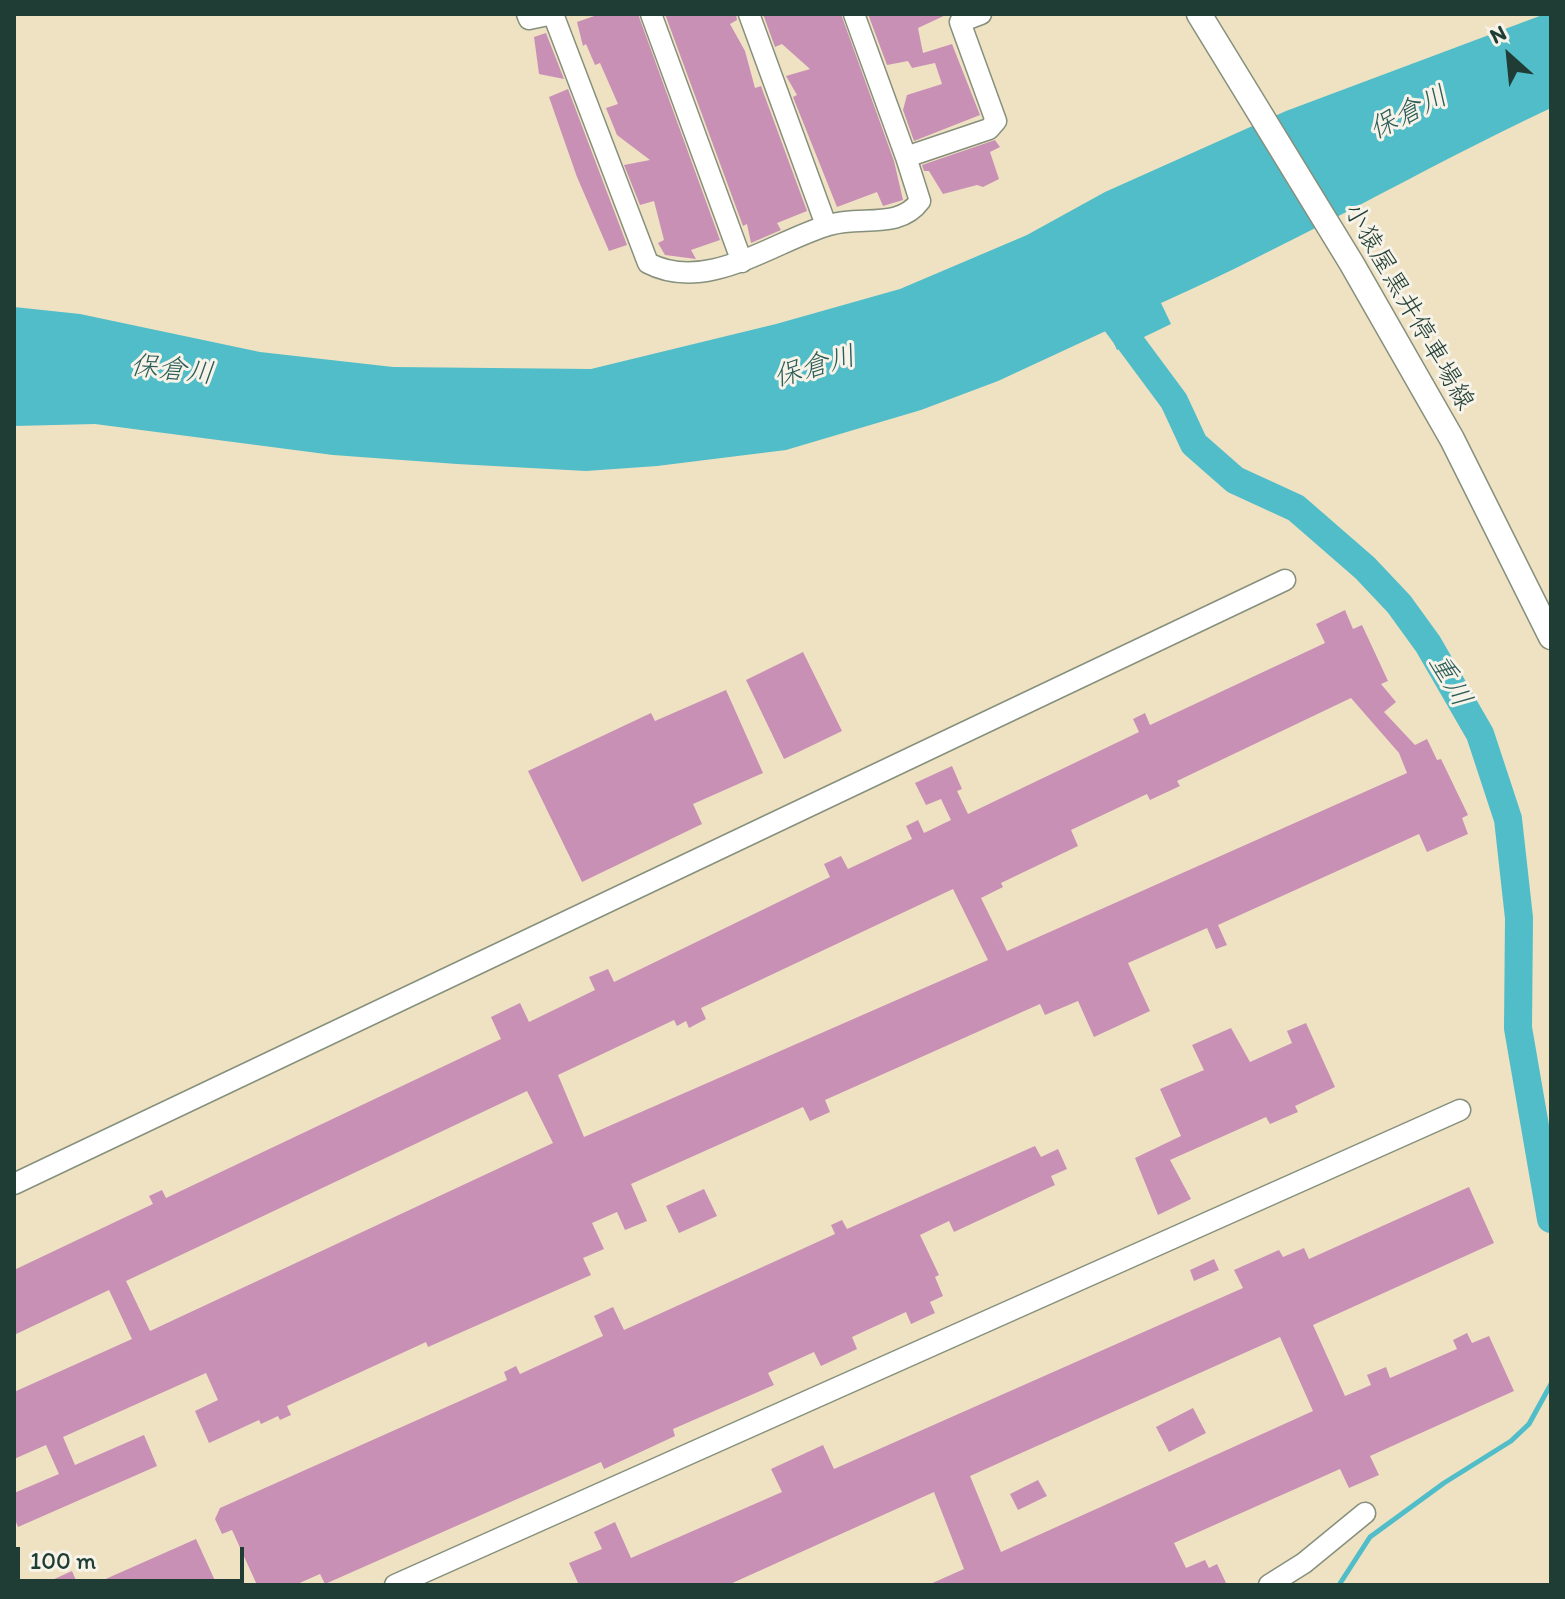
<!DOCTYPE html>
<html>
<head>
<meta charset="utf-8">
<style>
	body { margin:0 }
	#map { position:relative; width:1565px; height:1599px; overflow:hidden; background:#eee2c3; font-family:Itim,sans-serif }
	canvas { display:block }
	.frame { position:absolute; inset:0; border:16px solid #1f3d34; pointer-events:none }
	.north { position:absolute; left:1469px; top:16px; width:80px; height:80px; -webkit-text-stroke:6px #f7f3e8; paint-order:stroke; rotate:333deg; font-size:22px; font-weight:700; line-height:32px; text-align:center; color:#1f3d34 }
	.north::after { content:''; display:block; margin:auto; width:28px; height:36px; background:#1f3d34; clip-path:polygon(50% 0,100% 100%,50% 72%,0 100%) }
	.scale { position:absolute; left:16px; top:1547px; width:228px; height:36px; box-sizing:border-box; border:4px solid #1f3d34; border-top:0; padding-left:10px; font-size:24px; line-height:28px; white-space:nowrap; color:#1f3d34; -webkit-text-stroke:6px #f7f3e8; paint-order:stroke }
</style>
</head>
<body>
<div id="map">
<canvas width="1565" height="1599"></canvas>
<div class="frame"></div>
<div class="north">N</div>
<div class="scale">100 m</div>
</div>
<script>
const g = document.querySelector('canvas').getContext('2d');
g.lineJoin = 'round';
function fillPath(path, color) {
  g.fillStyle = color;
  g.fill(path, 'evenodd');
}
function strokePath(path, color, width, dash) {
  g.strokeStyle = color;
  g.lineWidth = width;
  g.lineCap = dash ? 'butt' : 'round';
  g.setLineDash(dash || []);
  g.stroke(path);
}
function label(font, color, halo, rows, align = 'center') {
  g.font = font + ' Itim,"Klee One",sans-serif';
  g.lineWidth = 6;
  g.setLineDash([]);
  g.textBaseline = 'middle';
  g.strokeStyle = halo;
  g.fillStyle = color;
  for (const [text, x, y, turn = 0] of rows) {
    g.save();
    g.translate(x, y);
    g.rotate((+turn || 0) * Math.PI / 180);
    g.textAlign = isNaN(turn) ? turn : align;
    if (halo) g.strokeText(text, 0, 0);
    g.fillText(text, 0, 0);
    g.restore();
  }
}
fillPath(new Path2D(`
	M1545,14h6v94c-132,62 -257,136 -390,195l10,21 -54,26 -9,-20 -110,51 -77,29 -135,40 -129,16 -71,5 -129,-7 -124,-9 -238,-31 -81,2v-119l66,7 180,38 133,15 198,2 185,-45 124,-35 127,-54 78,-43 181,-81z`), '#50bdc8');
strokePath(new Path2D(`
	M1339,1585l31,-48 74,-54 67,-42 18,-17 22,-40`), '#50bdc8', 5);
strokePath(new Path2D(`
	M1108,312l66,89 20,43 41,36 61,28 69,60 34,36 29,40 52,90 28,85 11,99 -1,110 33,191`), '#50bdc8', 28);
fillPath(new Path2D(`
	M600,14h38l82,226 -29,10 5,9 -31,-4 -7,-12 6,-3 -10,-39 -14,4 -16,-40 26,-5 -33,-25 -11,-27 12,-4 -18,-41 -5,2 -9,-21 -3,2 -6,-24z
	M665,14h71l1,6 -7,4 15,27 10,37 6,-2 46,125 -30,12 4,7 -30,13 -4,-19 -4,2z
	M763,14h78l53,147 9,39 -20,6 -6,-14 -40,15 -44,-110 4,-2 -11,-19 24,-7 -28,-25 -7,3z
	M868,14h80l-30,14 5,25 29,-9 28,71 -66,26 -11,-31 4,-15 35,-11 -7,-21 -23,5 -4,-7 -21,4z
	M546,33l18,46 -25,-5 -5,-37z
	M568,89l59,156 -18,6 -32,-74 -28,-80z
	M995,140l5,7 -10,5 9,27 -16,8 -6,-2 -34,9 -14,-23h-5l-2,-6z
	M1345,610l8,19 9,-4 26,56 -7,3 15,18 -12,10 31,33 12,-6 10,21 4,-1 27,56 -6,3 6,16 -41,18 -8,-18 -201,91 9,20 -11,4 -9,-21 -79,35 22,48 -56,26 -16,-36 -33,14 -5,-11 -215,96 5,12 -20,9 -7,-14 -172,77 16,37 -22,9 -8,-18 -25,11 12,26 -21,9 8,17 -163,72 -2,-5 -139,64 4,9 -11,5 -2,-4 -17,8 -2,-4 -50,23 -14,-32 23,-11 -12,-27 -143,64 12,28 69,-30 13,31 -139,61 -4,-10v-24l45,-19 -13,-29 -32,14v-67l118,-53 -23,-49 -95,45v-65l139,-66 -4,-8 13,-6 4,8 335,-159 -10,-22 29,-14 9,19 66,-32 -6,-13 19,-8 6,13 216,-105 -6,-13 17,-8 7,13 64,-30 -6,-13 12,-6 6,13 27,-13 -10,-21 -15,6 -11,-22 37,-17 10,23 -5,2 11,23 171,-82 -6,-13 12,-6 5,12 175,-82 -9,-19zM1351,698l48,55 8,20 -400,178 -26,-53 22,-11 -2,-4 77,-37 -7,-16 76,-36 3,6 30,-14 -3,-5zM953,889l35,71 -404,177 -26,-62 116,-55 3,6 9,-5 3,7 17,-9 -5,-11zM527,1091l26,52 -403,188 -24,-50z
	M803,652l39,79 -58,28 -38,-79z
	M726,690l37,83 -70,31 9,20 -120,58 -54,-111 123,-58 4,8z
	M1306,1023l29,64 -40,19 3,6 -28,12 -4,-7 -96,43 21,39 -33,16 -23,-57 46,-22 -21,-47 44,-19 -12,-25 39,-17 19,34 42,-19 -5,-12z
	M1035,1146l6,11 17,-8 9,20 -16,7 4,9 -101,47 -5,-11 -29,14 19,40 -4,2 8,19 -13,6 5,11 -24,11 -5,-12 -54,25 5,12 -36,17 -7,-14 -46,21 6,12 -101,44 2,7 -71,33 -3,-7 -276,122 -5,-10 -25,11h-38l-25,-55 -10,4 -7,-15 5,-11 287,-128 -3,-8 12,-6 4,8 83,-38 -9,-20 19,-9 11,23 211,-96 -4,-9 11,-5 5,9z
	M1469,1187l25,56 -181,82 32,71 26,-11 -4,-10 19,-8 4,11 67,-29 -4,-9 14,-7 5,10 17,-7 25,55 -144,65 9,19 -30,13 -9,-19 -166,74 12,25 19,-8 4,8 8,-4 10,21h-299l36,-16 -30,-77 -206,93h-149l-10,-22 33,-14 -8,-17 21,-10 16,36 151,-66 -11,-23 52,-24 11,24 409,-181 -9,-18 45,-20 4,7 21,-9 5,11zM1280,1337l33,74 -312,141 -31,-76z
	M704,1189l13,27 -38,17 -13,-27z
	M1214,1259l5,11 -25,11 -4,-11z
	M1193,1408l13,25 -37,19 -13,-25z
	M1038,1480l9,16 -29,14 -8,-16z
	M196,1539l21,46h-125z
	M72,1571l6,14h-37z`), '#c990b6');
const minor = new Path2D(`
	M527,14l2,5 24,-5 95,249c59,31 126,-22 181,-38 31,-10 70,5 91,-24l-14,-44 83,-28 7,-8 -36,-99 21,-8
	M651,14l91,248
	M749,14l77,211
	M854,14l52,143
	M14,1184l1271,-604
	M395,1585l1065,-475
	M1269,1585l35,-22 61,-50`);
const major = new Path2D(`
	M1199,14l153,250 100,175 99,198`);
strokePath(minor, '#86907c', 23);
strokePath(major, '#86907c', 27);
strokePath(minor, '#fff', 20);
strokePath(major, '#fff', 24);
label('26px', '#1f3d34', '#f7f3e8', [
	["小猿屋黒井停車場線",1408,307,60]
]);
label('italic 28px', '#2b5d59', '#f7f3e8', [
	["保倉川",1409,114,-27],
	["保倉川",815,368,-16],
	["保倉川",172,371,6],
	["重川",1449,681,60]
]);
</script>
</body>
</html>
